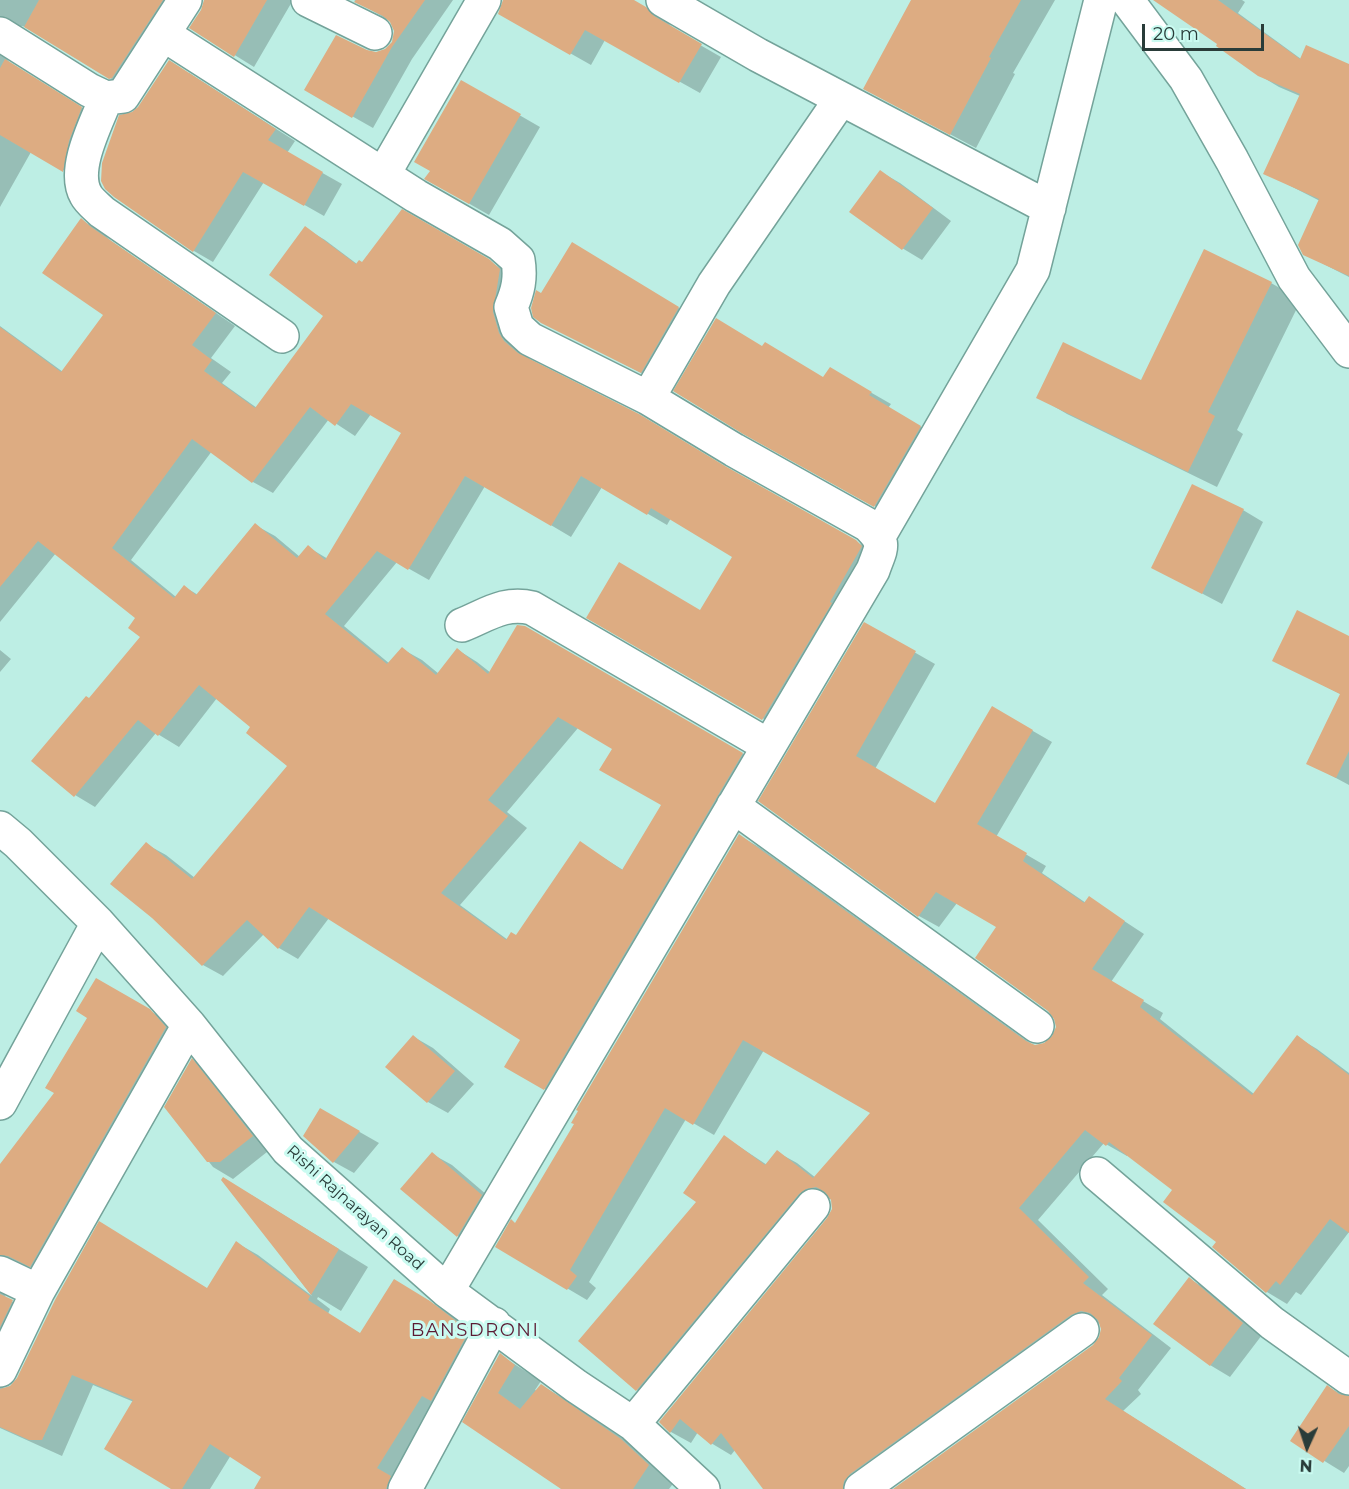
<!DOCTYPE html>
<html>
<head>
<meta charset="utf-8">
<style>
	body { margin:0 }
	#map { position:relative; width:1349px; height:1489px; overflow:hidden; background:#bdeee4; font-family:Montserrat,sans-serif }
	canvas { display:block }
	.north { position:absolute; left:1277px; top:1417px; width:60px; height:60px; -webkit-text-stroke:4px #cafbf1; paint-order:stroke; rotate:183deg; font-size:16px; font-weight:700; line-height:24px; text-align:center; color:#293c39 }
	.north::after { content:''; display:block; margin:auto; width:21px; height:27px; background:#293c39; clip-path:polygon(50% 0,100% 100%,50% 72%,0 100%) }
	.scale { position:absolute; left:1142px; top:24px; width:122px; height:27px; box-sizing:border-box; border:3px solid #293c39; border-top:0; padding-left:8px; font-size:18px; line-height:21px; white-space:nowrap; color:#293c39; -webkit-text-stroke:4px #cafbf1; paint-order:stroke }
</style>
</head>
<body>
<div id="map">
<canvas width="1349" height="1489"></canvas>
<div class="north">N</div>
<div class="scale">20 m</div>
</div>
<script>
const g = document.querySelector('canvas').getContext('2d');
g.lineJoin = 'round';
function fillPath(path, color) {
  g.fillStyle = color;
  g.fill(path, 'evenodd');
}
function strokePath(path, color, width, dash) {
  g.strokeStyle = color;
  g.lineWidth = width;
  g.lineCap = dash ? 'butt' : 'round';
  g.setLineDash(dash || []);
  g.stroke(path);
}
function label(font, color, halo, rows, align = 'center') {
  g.font = font + ' Montserrat,sans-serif';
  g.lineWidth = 6;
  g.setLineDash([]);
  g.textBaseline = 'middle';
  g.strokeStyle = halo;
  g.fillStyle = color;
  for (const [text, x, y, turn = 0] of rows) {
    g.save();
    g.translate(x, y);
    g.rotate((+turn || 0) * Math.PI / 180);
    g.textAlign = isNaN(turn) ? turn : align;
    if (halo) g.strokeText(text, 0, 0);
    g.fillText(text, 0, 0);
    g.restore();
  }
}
fillPath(new Path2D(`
	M0,0h190l-70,84 -92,-56 -6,-2 -10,2 -9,27 7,8 91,57 -18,61 -52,-29 -31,55z
	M205,0h88l-39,67 -63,-39 11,-17z
	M354,0h99l-41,59 -39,69 -67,-38 60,-39 11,2 9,-3 7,-7 2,-11 -3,-10z
	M504,0h130l-1,2 33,18 8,10 47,27 -21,36 -95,-53 -14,25 -92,-52z
	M934,0h121l-42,73 2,1 -39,74 -85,-45z
	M1156,0h86l3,2 -7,11 63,46 48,7v51l-70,-30 -20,-12 -39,-31z
	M189,73l106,68 -8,12 55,31 -18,32 -60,-34 -51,80 -19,-11 -61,-138z
	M462,82l78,45 -51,88 -63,-36 6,-8z
	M1349,170v107l-45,-23 16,-53 -55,-28z
	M881,172l19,11 51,38 -29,39 -20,-12z
	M402,211l107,62 15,81 10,9 342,190 -93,177 -195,-113 112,-5 34,-55 -63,-39 -4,7 -65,-38 -31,50 -86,-51 -56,94 -32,-18 -53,64 46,38 12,-15 20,11 17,14 19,-24 19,12 14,11 34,-46 237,138 -198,335 -58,-34 16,-26 -193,-122 -31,41 -19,-11 -15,-14 -41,42 -20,-11 -57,-121 20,11 29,23 94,-112 -37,-39 -35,-29 -38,49 -23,-14 -61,74 -20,-12 15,-95 52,-63 -4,-19 -82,-65 -56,69v-296l63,46 42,-57 -24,-95 20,11 10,10 124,85 -24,32 20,14 -9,11 35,25 68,-93 -20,-87 20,12 32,24h6zM371,414l32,19 -75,126 -20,-12 -8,10 -25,-21 -20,-11 -57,70 -13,-8 -9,10 -45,-37 81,-109 41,31 20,11 56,-74 26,17zM578,728l36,21 49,56 -40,65 -43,-27 -63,94 -9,3 -48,-35 67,-77 -20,-16z
	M592,255l106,65 -37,63 -119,-61v-27z
	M1271,283l30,17 -64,130 6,4 -26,53 -150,-73 -29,-17 104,-15z
	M763,348l61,31 6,-10 61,35 -3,4 52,30 -45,79 -151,-85z
	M1243,510l20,12 -41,82 -70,-37z
	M865,624l70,40 -60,105 61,35 57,-96 59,34 -56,95 50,29 -4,7 44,30 3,-5 55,36 -33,48 52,31 -3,6 94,75 43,-57 20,12 32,24v159l-48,63 -5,-3 -9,12 -20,-12 -53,-45 4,-5 -43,-52 -47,-36 -1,2 -23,-13 -66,77 70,69 -6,6 69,53 -33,42 3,4 -18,17 123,78h-350l198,-143 7,-8 1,-9 -2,-6 -8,2 -225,164h-102l-30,-39 -4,5 -20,-12 -13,-11 -7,11 -20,-11 -10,-10 168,-203 4,-9 -1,-11h-4l-9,6 -162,196 -20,-11 61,-188 27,-65 42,28 10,-13 20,11 19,15 56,-65 -108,-63 -50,85 -28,-16 -97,163 7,6 -9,12 -90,-53 19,-23 60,-100 164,-288 19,11 275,199 11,-1 8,-7 4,-9 -1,-11 -58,-91 -41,-24 -18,24 -20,-11 -159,-115z
	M1349,637v148l-41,-22 34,-68 -68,-35z
	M0,650l11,9 -11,13z
	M96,980l75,43 -119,254 -21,-10 -10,-1 -19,22 4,10 27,15 -31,72 2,4 204,-100 29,-46 21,12 54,41 -89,-116 30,16 115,71 -27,44 -23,-14 -1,2 13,10 -2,5 33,20 55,-41 35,22 38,29 -80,145h-153l7,-12 -32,-22 -21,34h-36l-40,-87 -41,-17 -31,71 -62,-28v-253l56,-82 33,-76z
	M414,1037l19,11 41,36 -26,29 -20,-11z
	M192,1060l20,12 60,76 -39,31 -20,-12 -47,-60z
	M321,1110l58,33 -25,30 -20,-11z
	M432,1154l20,11 49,42 -24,40 -19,-11 -56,-48z
	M1189,1279l20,11 53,45 -32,42 -20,-12z
	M500,1355l41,26 -6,9 2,1 5,-5 26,15 80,55 27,25 -6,8h-105l-100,-67z
	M1328,1387l21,11v68l-5,7 -52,-32z`), '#0003');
fillPath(new Path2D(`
	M39,0h124l-51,78 -3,1 -85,-52z
	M204,0h63l-33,57 -45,-29 12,-18z
	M356,0h69l-33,47 -40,71 -48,-28 32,-55 31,15 9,2 9,-3 7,-7 2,-11 -4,-9 -7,-6 -29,-14z
	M503,0h131l12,7 8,9 48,28 -23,39 -94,-53 -15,25 -72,-41z
	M911,0h110l-32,57 2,1 -41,77 -87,-46z
	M1153,0h65l82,59 6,-14 43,19v212l-46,-21 -5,-10 21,-46 -56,-25 37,-80 -42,-18 -42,-30 1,-2z
	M5,59l77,48 -13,34 -6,31 -63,-37v-67z
	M169,60l107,69 -8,11 55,32 -19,34 -61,-34 -50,80 -79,-55 -9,-8 -4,-8 1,-18 17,-48 13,-3 6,-5z
	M461,80l60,34 -52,90 -45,-25 6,-8 -16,-9z
	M880,170l53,38 -31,42 -53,-38z
	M402,209l87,50 11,10 -7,43 6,21 5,8 14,12 121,61 86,52 131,74 6,6 -32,56 2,1 -70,117 -176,-102 33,-56 81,48 32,-53 -81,-49 -4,7 -66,-39 -30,50 -86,-50 -57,94 -31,-19 -52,63 62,50 15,-17 34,28 21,-27 31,26 29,-49 8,1 218,127 -199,337 -40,-23 16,-27 -211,-133 -31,42 -31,-29 -45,46 -50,-48 -42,-34 36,-42 46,37 95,-113 -41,-33 4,-6 -51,-42 -41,51 -20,-16 -64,77 -43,-36 55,-65 3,2 51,-61 -12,-9 7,-10 -97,-77 -38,46v-260l61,45 42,-57 -61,-42 39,-55 10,9 125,86 -24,32 20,15 -8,11 51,37 68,-92 -54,-41 36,-49 51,38 3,-4 3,2zM351,404l50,29 -76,127 -17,-15 -11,13 -42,-35 -59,72 -12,-10 -10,13 -62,-50 80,-109 60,44 58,-76 25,19zM558,717l54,32 -13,21 62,35 -39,65 -42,-29 -64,94 -5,-3 -5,8 -65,-47 67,-77 -20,-16z
	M572,242l107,65 -38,66 -100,-50 -8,-6 -2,-9 5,-18 5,3z
	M1204,249l68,33 -64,130 7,4 -27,56 -152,-74 27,-56 78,38z
	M716,318l46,28 3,-4 58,35 7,-10 42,25 -3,3 52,31 -47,81 -131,-73 -70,-43z
	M1192,484l52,25 -42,85 -51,-26z
	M1297,610l52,26v115l-13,27 -30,-14 34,-70 -68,-33z
	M864,622l52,29 -60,105 79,47 57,-97 41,24 -56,94 50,29 -4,8 61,42 5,-7 36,25 -33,48 52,31 -4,7 112,88 45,-60 52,40v158l-19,-14 -50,66 -4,-4 -10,12 -54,-46 4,-5 -53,-40 9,-12 -63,-48 -3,4 -21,-16 -66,78 70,69 -6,6 69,52 -33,43 3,3 -17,18 141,90h-353l200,-144 6,-8 2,-8 -3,-9 -8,-7 -9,-2 -10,4 -221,159 -6,7 -1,8h-80l-42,-56 -10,12 -31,-26 -10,14 -11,-11 168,-204 5,-9 -1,-9 -6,-8 -9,-5 -10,2 -7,5 -163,197 -58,-50 118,-139 -13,-9 41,-58 41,30 12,-15 36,28 57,-65 -127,-73 -50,85 -28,-17 -95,162 7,6 -10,14 -72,-43 16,-28 4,4 59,-99 -3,-1 7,-12 -2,-1 163,-276 287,207 9,4 9,-2 8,-7 4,-9 -2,-8 -6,-8 -73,-53 21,-31 -60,-35 -18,25 -160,-116z
	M96,978l54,31 16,18 -136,240 -22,-11 -8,-1v-91l54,-71 -9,-5 42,-70 -11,-7z
	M413,1035l42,36 -28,32 -42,-36z
	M192,1058l61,78 -33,26h-13l-43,-55z
	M320,1108l40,23 -27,32 -30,-27z
	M432,1152l50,43 -25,42 -57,-48z
	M223,1177l116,72 -28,46 -90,-115z
	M99,1221l108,67 29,-47 74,55 -2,4 52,33 34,-54 36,22 39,30 -38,70 -9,-5 -45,72 14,8 -5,13h-132l7,-12 -51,-33 -28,45h-11l-67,-40 29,-49 -61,-25 -30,65h-13l-29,-13v-38l10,-3 7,-8 38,-78z
	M1189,1277l54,46 -33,43 -57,-42z
	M0,1294l13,6 -13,27z
	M500,1353l15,12 -17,28 22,16 21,-25 80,55 28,26 -16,24h-72l-99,-67z
	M1327,1385l12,9 10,2v30l-26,37 -33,-22z`), '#ddac82');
const street = new Path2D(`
	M308,0l67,33
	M663,0l95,55 291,153
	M1127,0l59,79 46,81 62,118 55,73
	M0,34l89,56 17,8 17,-2 62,-96
	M163,34l253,162 84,48 18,16c3,18 0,31 -7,47l6,20 13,12 118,59 86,52 134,75c19,19 13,22 5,45l-426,721
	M106,98c-9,24 -35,71 -20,97 3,6 11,12 16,17l180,124
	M383,175l101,-175
	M648,398l66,-114 127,-185
	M879,536l154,-266 68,-270
	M462,625c25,-10 43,-24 70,-17l237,138
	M733,806l304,220
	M0,828l18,15 80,80 91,102 99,125 159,141 129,95 57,38 70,65
	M0,1103l98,-180
	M1097,1174l175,149 77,55
	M0,1273l38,18
	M0,1370l38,-79 151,-266
	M633,1424l180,-218
	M405,1489l89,-165
	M861,1489l221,-159`);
strokePath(street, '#74a39a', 36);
strokePath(street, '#fff', 33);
label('16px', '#293c39', '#cafbf1', [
	["Rishi Rajnarayan Road",355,1208,42]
]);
g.letterSpacing = '1.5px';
label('18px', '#5c1a33', '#cafbf1', [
	["BANSDRONI",475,1331]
]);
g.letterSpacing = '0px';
</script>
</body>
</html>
